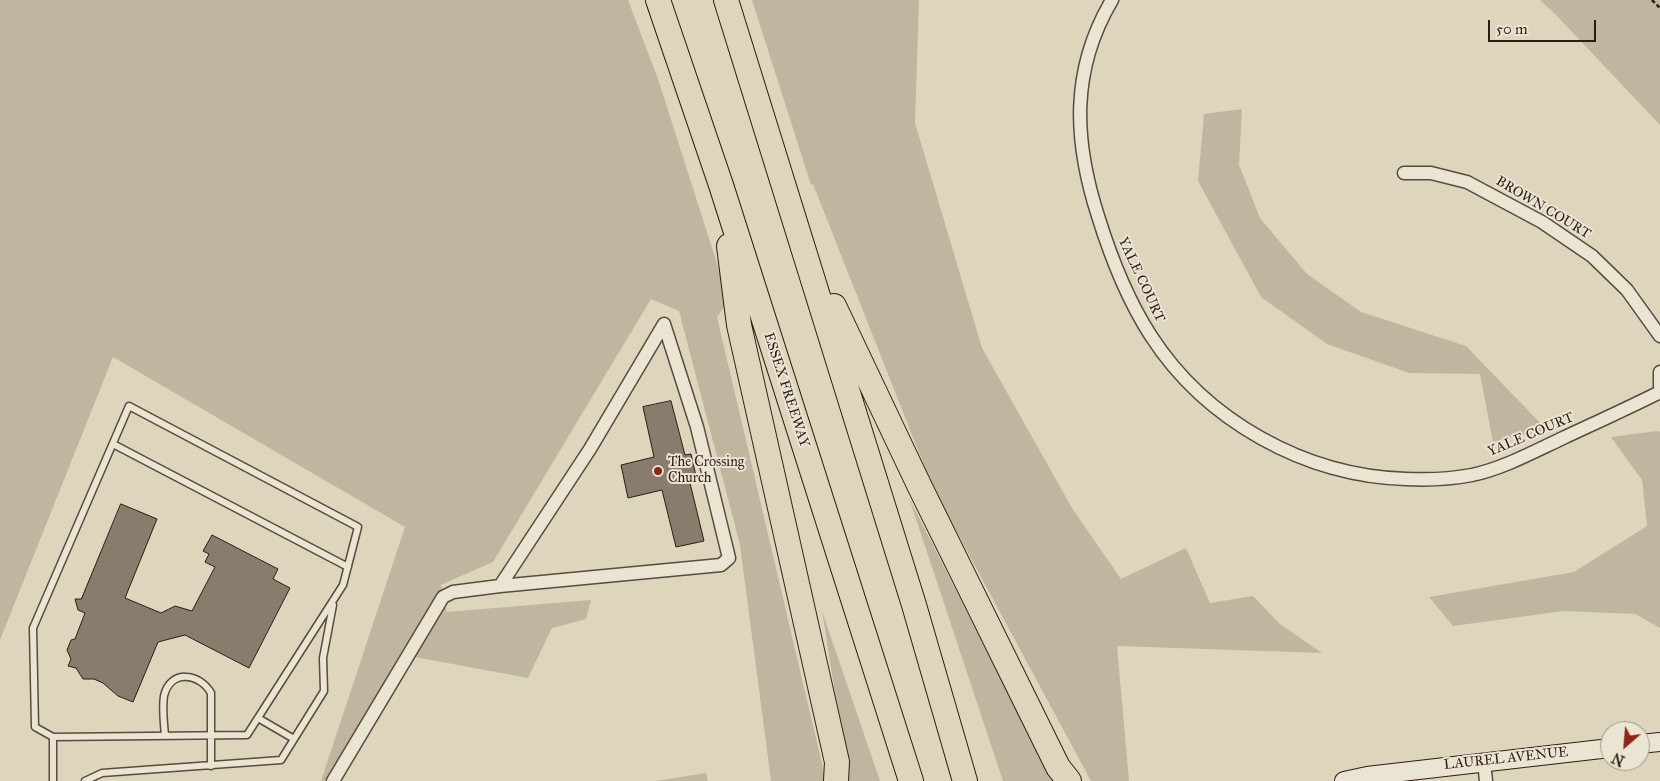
<!DOCTYPE html>
<html>
<head>
<meta charset="utf-8">
<style>
	body { margin:0 }
	#map { position:relative; width:1660px; height:781px; overflow:hidden; background:#ded6bc; font-family:"IM FELL Great Primer",serif }
	canvas { display:block }
	.north { position:absolute; left:1600px; top:721px; width:50px; height:50px; box-sizing:border-box; background:#eae4d3; border:1px solid #9f9487; border-radius:50%; rotate:207deg; font-size:14px; font-weight:700; line-height:20px; text-align:center; color:#2e1b15 }
	.north::after { content:''; display:block; margin:auto; width:18px; height:22px; background:#8f2418; clip-path:polygon(50% 0,100% 100%,50% 72%,0 100%) }
	.scale { position:absolute; left:1488px; top:20px; width:108px; height:22px; box-sizing:border-box; border:2px solid #2e1b15; border-top:0; padding-left:6px; font-size:15px; line-height:18px; white-space:nowrap; color:#2e1b15; -webkit-text-stroke:4px #eae4d3; paint-order:stroke }
</style>
</head>
<body>
<div id="map">
<canvas width="1660" height="781"></canvas>
<div class="north">N</div>
<div class="scale">50 m</div>
</div>
<script>
const g = document.querySelector('canvas').getContext('2d');
g.lineJoin = 'round';
function fillPath(path, color) {
  g.fillStyle = color;
  g.fill(path, 'evenodd');
}
function strokePath(path, color, width, dash) {
  g.strokeStyle = color;
  g.lineWidth = width;
  g.lineCap = dash ? 'butt' : 'round';
  g.setLineDash(dash || []);
  g.stroke(path);
}
function label(font, color, halo, rows, align = 'center') {
  g.font = font + ' "IM FELL Great Primer",serif';
  g.lineWidth = 4;
  g.setLineDash([]);
  g.textBaseline = 'middle';
  g.strokeStyle = halo;
  g.fillStyle = color;
  for (const [text, x, y, turn = 0] of rows) {
    g.save();
    g.translate(x, y);
    g.rotate((+turn || 0) * Math.PI / 180);
    g.textAlign = isNaN(turn) ? turn : align;
    if (halo) g.strokeText(text, 0, 0);
    g.fillText(text, 0, 0);
    g.restore();
  }
}
fillPath(new Path2D(`
	M0,0h628l31,82 70,219 -12,16 109,464h-55l-31,-236 -61,-234 -28,-12 -158,263 -52,23 6,27 144,-12 -5,19 -34,9 -24,50 -124,-23 -75,126h-8l84,-254 -292,-170 -113,283z
	M752,0h167l-4,123 67,225 90,160 49,71 65,-31 24,55 43,-7 27,28 42,29 -205,-7 12,135h-38l-158,-293 -120,-304 -2,1z
	M1540,0h120v125l-103,-109z
	M1242,109l-3,56 21,53 47,56 54,38 105,34 81,84 -54,12 -13,-68 -71,-1 -82,-29 -66,-47 -63,-116 6,-67z
	M1657,431l3,1v196l-25,-14 -71,-3 -111,15 -24,-29 145,-25 73,-46 -5,-46 -31,-43z
	M909,498l138,272 11,11h-55z
	M822,611l58,170h-31z
	M706,773l2,8h-52z`), '#c0b6a0');
const building = new Path2D(`
	M671,401l14,54 6,-1 5,22 -6,2v5l14,58 -28,6 -14,-57 -34,8 -7,-33 33,-8 -11,-50z
	M121,504l36,15 -32,79 36,15 14,-7 17,5 23,-44 -10,-5 4,-8 -6,-3 9,-16 66,34 -5,10 17,9 -41,80 -64,-33 -27,7 -25,60 -15,-6 -15,-13 -9,-4h-11l-7,-11 -8,-2 3,-7 -4,-9 4,-10 4,-1 10,-26 -7,-3 -3,-11h6z`);
fillPath(building, '#8a7c6c');
strokePath(building, '#2e1b15', 1);
const service = new Path2D(`
	M129,406l229,121 -15,58 -96,150 -194,2 -18,-10 -2,-99z
	M113,444l235,123
	M258,718l36,21
	M165,736c-1,-13 -3,-28 -1,-40 6,-27 36,-23 47,-3v73
	M53,737v44
	M85,781l17,-8 179,-13 43,-69 -1,-33 10,-53`);
const minor = new Path2D(`
	M1112,0c-42,71 -38,141 -14,216 13,42 29,83 53,120 55,85 154,140 255,143 22,1 45,0 66,-4 32,-7 61,-23 91,-37 32,-15 65,-30 97,-46
	M1404,173h27l36,9 75,40 50,34 35,34 33,46
	M664,324l33,103 32,131 -8,7 -221,21 90,-137z
	M1660,372v14
	M1484,761l2,20
	M333,781l110,-184 10,-5 47,-6`);
const secondary = new Path2D(`
	M1640,744l20,-2
	M1344,781l23,-5 243,-28`);
const motorway = new Path2D(`
	M658,0l63,185 190,596
	M726,0l188,605 51,176
	M729,246l10,79 98,437 -1,19
	M834,306l85,179 139,282 11,14`);
strokePath(service, '#5a4a3f', 9);
strokePath(minor, '#5a4a3f', 15);
strokePath(secondary, '#2e1b15', 20);
strokePath(motorway, '#2e1b15', 26);
strokePath(new Path2D(`
	M1652,0l8,8`), '#2e1b15', 2.5, [4, 2.5]);
strokePath(service, '#eae4d3', 6);
strokePath(minor, '#eae4d3', 12);
strokePath(secondary, '#eae4d3', 18);
strokePath(motorway, '#ded6bc', 24);
for (const [x, y, r, color] of [
	[658,471,5,"#8f2418"]
]) {
  const dot = new Path2D();
  dot.arc(x, y, r, 0, 2 * Math.PI);
  g.fillStyle = color;
  g.fill(dot);
  strokePath(dot, '#eae4d3', 2);
}
label('14px', '#2e1b15', '#eae4d3', [
	["BROWN COURT",1543,208,31],
	["YALE COURT",1141,280,65],
	["ESSEX FREEWAY",786,390,72],
	["YALE COURT",1531,435,-23],
	["LAUREL AVENUE",1506,759,-6]
]);
label('14px', '#2e1b15', '#eae4d3', [
	["The Crossing",668,463],
	["Church",668,479]
], 'left');
</script>
</body>
</html>
